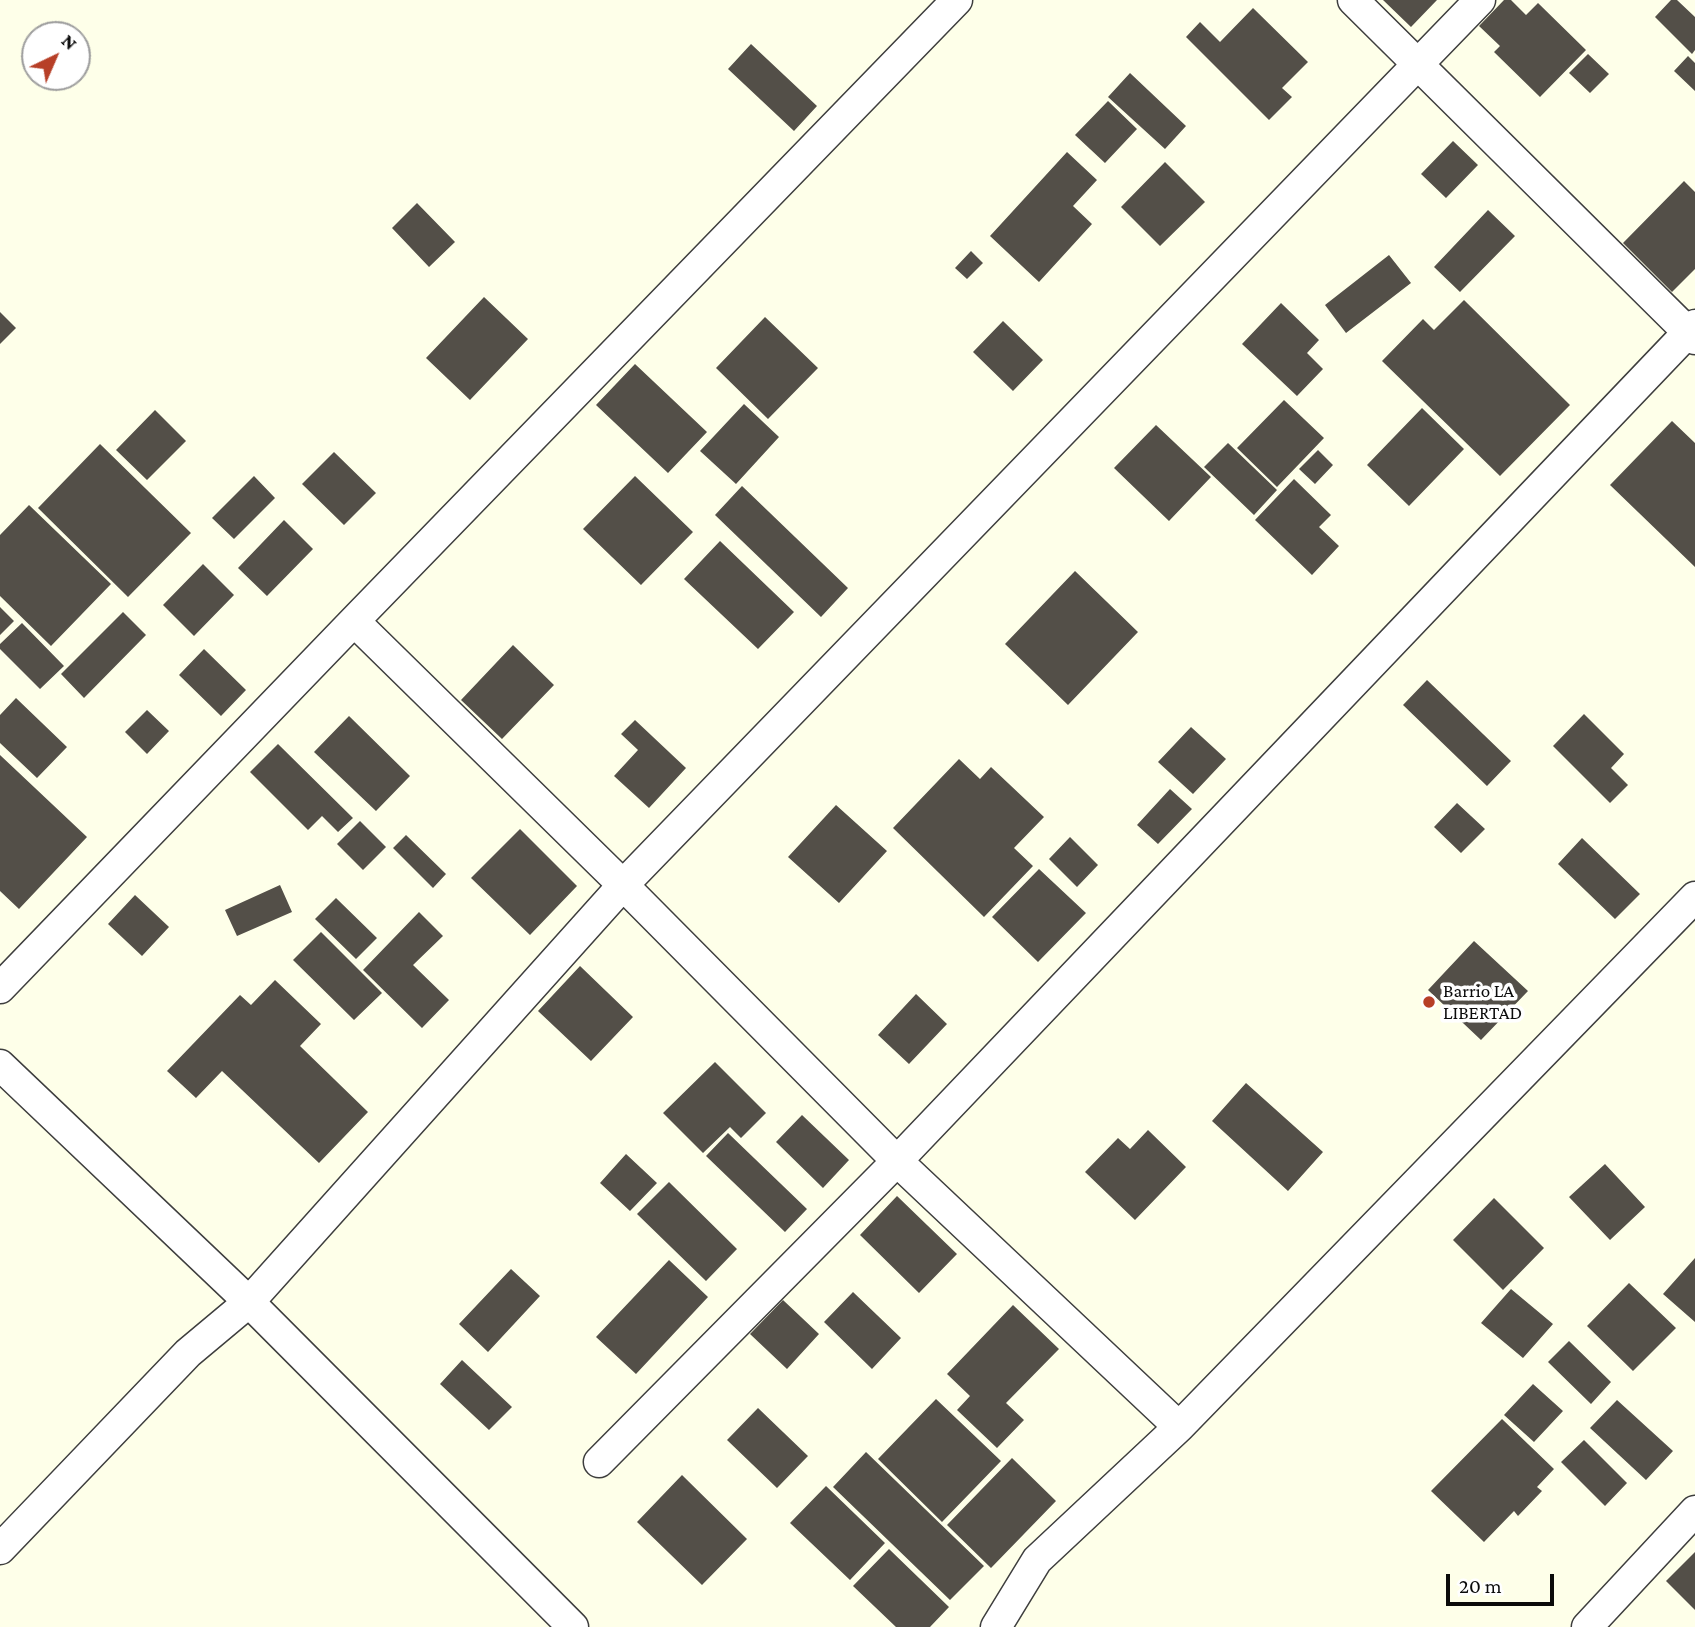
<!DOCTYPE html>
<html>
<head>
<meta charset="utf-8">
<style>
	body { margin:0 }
	#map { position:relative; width:1695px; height:1627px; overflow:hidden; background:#feffe9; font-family:"Crimson Pro",serif }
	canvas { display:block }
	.north { position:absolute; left:21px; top:21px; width:70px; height:70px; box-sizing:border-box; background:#fff; border:2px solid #9d9d9d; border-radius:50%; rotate:44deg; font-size:19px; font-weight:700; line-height:28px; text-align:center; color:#0b0b0b }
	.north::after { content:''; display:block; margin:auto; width:24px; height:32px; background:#b73f27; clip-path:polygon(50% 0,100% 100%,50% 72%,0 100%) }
	.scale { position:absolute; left:1446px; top:1574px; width:108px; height:32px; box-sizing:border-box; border:4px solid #0b0b0b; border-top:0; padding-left:9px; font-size:21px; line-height:24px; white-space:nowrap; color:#0b0b0b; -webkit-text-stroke:5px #fff; paint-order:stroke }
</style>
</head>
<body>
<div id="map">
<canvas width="1695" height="1627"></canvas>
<div class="north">N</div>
<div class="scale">20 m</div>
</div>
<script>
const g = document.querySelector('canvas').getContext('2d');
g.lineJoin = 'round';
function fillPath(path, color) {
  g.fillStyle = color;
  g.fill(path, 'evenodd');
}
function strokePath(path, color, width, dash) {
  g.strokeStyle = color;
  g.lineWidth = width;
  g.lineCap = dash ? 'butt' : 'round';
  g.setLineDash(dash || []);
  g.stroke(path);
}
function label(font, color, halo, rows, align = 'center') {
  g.font = font + ' "Crimson Pro",serif';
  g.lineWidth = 7;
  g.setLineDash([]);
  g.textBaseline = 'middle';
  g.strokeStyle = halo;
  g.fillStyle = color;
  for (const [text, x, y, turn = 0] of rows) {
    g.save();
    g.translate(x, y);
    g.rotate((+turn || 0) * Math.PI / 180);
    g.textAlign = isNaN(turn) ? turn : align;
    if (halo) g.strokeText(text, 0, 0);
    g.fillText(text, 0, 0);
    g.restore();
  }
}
fillPath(new Path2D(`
	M1383,0h54l-26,27z
	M1504,0h7l15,15 12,-12 48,47 -46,47 -46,-45 6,-6 -21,-20z
	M1671,0h6l18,17v33l-3,4 -37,-37z
	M1253,8l55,54 -26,26 10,9 -23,23 -83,-83 14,-15 20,20z
	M751,44l66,62 -23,25 -66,-62z
	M1588,54l21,20 -19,19 -21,-20z
	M1688,56l7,7v28l-21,-20z
	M1130,73l56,53 -21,23 -57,-52z
	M1108,101l29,28 -32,34 -30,-28z
	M1453,141l25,24 -32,33 -25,-24z
	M1067,152l30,28 -24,26 19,18 -53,58 -49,-46z
	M1165,162l40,40 -45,44 -39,-39z
	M1684,181l11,11v77l-23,23 -49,-49z
	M417,203l38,39 -26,25 -37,-39z
	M1488,210l27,26 -55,56 -26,-25z
	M971,251l12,12 -16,16 -12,-11z
	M1389,255l22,28 -65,50 -21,-28z
	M484,297l44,42 -58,61 -44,-42z
	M1464,300l106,105 -70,71 -118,-115 41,-42 11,11z
	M1281,303l38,37 -12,13 16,16 -26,27 -55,-52z
	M0,312l16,16 -16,16z
	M765,317l53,51 -50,51 -52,-51z
	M1003,321l40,39 -30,31 -40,-39z
	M635,364l72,68 -39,41 -72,-68z
	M1284,400l40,38 -47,49 -40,-39z
	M744,404l35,33 -43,47 -36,-33z
	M1422,408l42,41 -55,57 -42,-41z
	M155,410l31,31 -39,39 -31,-30z
	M1672,421l23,22v124l-85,-82z
	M1156,425l55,52 -42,44 -55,-53z
	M1228,443l49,47 -23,25 -50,-48z
	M100,444l91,89 -63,64 -90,-89z
	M1318,450l15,15 -18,19 -16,-15z
	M334,452l42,41 -32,32 -42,-41z
	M254,476l21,22 -41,41 -22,-21z
	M635,476l58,56 -52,53 -58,-56z
	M1294,479l37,36 -12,12 20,19 -27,29 -57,-55z
	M742,486l106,102 -27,29 -106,-102z
	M29,505l82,79 -60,62 -51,-50v-61z
	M284,520l29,29 -46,47 -29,-28z
	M720,541l74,71 -36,37 -74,-70z
	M203,564l31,31 -40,41 -31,-31z
	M1075,571l63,61 -70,73 -63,-61z
	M0,607l14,14 -14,14z
	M123,612l23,23 -62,63 -23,-24z
	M22,623l42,43 -24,23 -40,-40v-5z
	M513,645l41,40 -52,54 -41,-39z
	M204,649l42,41 -25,26 -42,-41z
	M1427,680l84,81 -24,25 -84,-81z
	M16,698l51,49 -30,31 -37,-35v-28z
	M147,710l22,21 -22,23 -22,-22z
	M1584,714l40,40 -13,14 17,17 -18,18 -57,-57z
	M349,716l61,60 -34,35 -62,-59z
	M635,720l51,48 -37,40 -35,-32 24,-26 -17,-16z
	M1191,727l35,32 -33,35 -35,-32z
	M278,744l75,74 -15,14 -16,-16 -14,14 -58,-58z
	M0,755l87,82 -68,72 -19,-18z
	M959,759l21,20 11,-12 53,50 -30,31 19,18 -49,51 -91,-89z
	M1170,789l22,20 -34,35 -21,-19z
	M1457,803l28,26 -24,24 -27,-26z
	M836,805l51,46 -48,52 -51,-46z
	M360,821l26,26 -23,23 -26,-26z
	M520,829l57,57 -47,49 -59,-57z
	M406,835l40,39 -13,14 -40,-40z
	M1070,837l28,28 -21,22 -28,-28z
	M1582,838l58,56 -25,25 -57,-55z
	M1039,869l47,44 -48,49 -46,-45z
	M280,885l12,27 -55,24 -12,-26z
	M135,895l34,32 -27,29 -34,-32z
	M336,898l41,40 -21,21 -41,-40z
	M419,912l24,24 -30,29 36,35 -27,28 -59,-58z
	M321,932l61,61 -28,27 -61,-60z
	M1474,941l54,50 -47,49 -53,-50z
	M580,966l53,51 -42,44 -53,-50z
	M275,980l46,44 -21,22 68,66 -49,51 -97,-92 -26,27 -29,-27 73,-76 11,10z
	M916,994l31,30 -38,40 -31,-29z
	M715,1062l51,51 -25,25 -11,-11 -27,26 -40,-40z
	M1246,1083l77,69 -35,39 -76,-70z
	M802,1115l47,45 -26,28 -47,-46z
	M1148,1130l38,37 -51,53 -50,-48 33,-34 12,11z
	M728,1133l79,76 -22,23 -79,-76z
	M626,1154l31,29 -27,28 -30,-28z
	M1605,1164l40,43 -35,33 -41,-43z
	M669,1182l68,67 -31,32 -69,-67z
	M897,1196l60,58 -38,39 -59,-58z
	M1494,1198l50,50 -41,42 -50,-50z
	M1695,1258v64l-32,-28z
	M669,1260l39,37 -72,77 -40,-37z
	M511,1269l29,27 -52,56 -29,-28z
	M1629,1283l47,45 -43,43 -46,-45z
	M1511,1289l42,35 -30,34 -42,-35z
	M853,1292l48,46 -29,31 -48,-47z
	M783,1300l36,34 -32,35 -37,-35z
	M1013,1305l46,44 -53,54 18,17 -27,28 -40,-38 13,-14 -23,-22z
	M1569,1341l42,41 -20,22 -43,-42z
	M462,1360l50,47 -23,23 -49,-46z
	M1533,1384l30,27 -29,31 -30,-27z
	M936,1399l65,62 -59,61 -64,-63z
	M1617,1400l56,51 -27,29 -56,-52z
	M758,1408l50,48 -31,32 -50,-48z
	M1502,1419l52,50 -17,18 5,4 -24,25 -4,-5 -30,31 -53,-51z
	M1584,1440l43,43 -22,23 -44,-44z
	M866,1452l118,114 -34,34 -117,-113z
	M1012,1458l44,43 -65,67 -44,-43z
	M682,1475l65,64 -45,46 -65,-63z
	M826,1486l59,57 -35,37 -60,-57z
	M889,1549l60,58 -19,20h-34l-43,-41z
	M1695,1552v58l-29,-29z`), '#534f48');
const minor = new Path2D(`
	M1353,0l342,339
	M354,621l269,264 274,276 282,266
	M0,988l354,-367 603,-621
	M0,1065l249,237 324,325
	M599,1462l298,-301 798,-836
	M0,1549l188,-196 61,-51 374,-417 857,-885
	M996,1627l41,-67 142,-133 516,-530
	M1587,1627l108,-116`);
strokePath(minor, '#3e3e3e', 33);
strokePath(minor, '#fff', 30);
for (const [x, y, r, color] of [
	[1429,1002,7,"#b73f27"]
]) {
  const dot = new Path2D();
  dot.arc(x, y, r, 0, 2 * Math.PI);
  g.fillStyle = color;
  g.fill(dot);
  strokePath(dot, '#fff', 2.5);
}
label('19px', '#0b0b0b', '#fff', [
	["Barrio LA",1443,991],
	["LIBERTAD",1443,1013]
], 'left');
</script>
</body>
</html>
